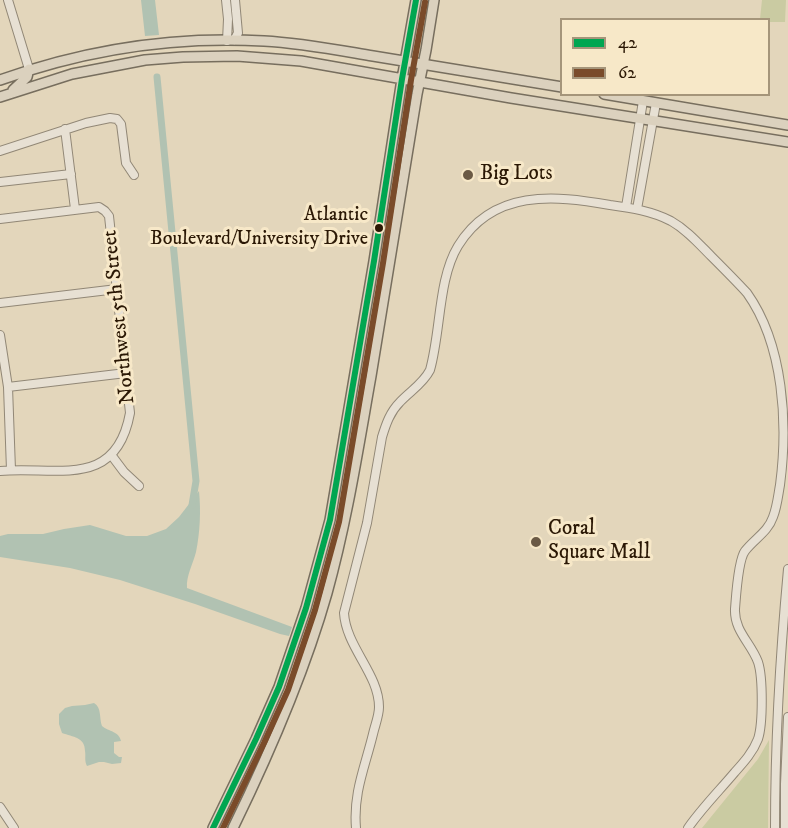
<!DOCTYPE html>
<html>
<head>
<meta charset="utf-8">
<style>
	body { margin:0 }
	#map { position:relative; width:788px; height:828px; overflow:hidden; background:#e3d6bb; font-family:"IM FELL DW Pica",serif }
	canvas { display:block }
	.legend { position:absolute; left:560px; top:18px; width:210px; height:78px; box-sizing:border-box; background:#f7e8c8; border:2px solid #a5957a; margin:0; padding:8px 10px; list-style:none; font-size:18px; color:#2b1805 }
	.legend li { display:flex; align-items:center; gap:12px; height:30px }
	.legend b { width:30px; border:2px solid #a5957a }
</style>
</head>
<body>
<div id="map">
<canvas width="788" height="828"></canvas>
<ul class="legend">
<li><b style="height:8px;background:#00a651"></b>42</li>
<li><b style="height:8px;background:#7a4b2a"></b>62</li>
</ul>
</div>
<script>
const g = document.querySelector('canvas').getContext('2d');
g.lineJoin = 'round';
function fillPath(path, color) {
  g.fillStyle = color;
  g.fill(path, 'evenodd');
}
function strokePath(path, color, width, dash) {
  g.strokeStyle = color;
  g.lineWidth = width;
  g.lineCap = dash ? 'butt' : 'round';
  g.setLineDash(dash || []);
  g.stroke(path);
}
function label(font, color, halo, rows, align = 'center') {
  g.font = font + ' "IM FELL DW Pica",serif';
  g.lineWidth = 6;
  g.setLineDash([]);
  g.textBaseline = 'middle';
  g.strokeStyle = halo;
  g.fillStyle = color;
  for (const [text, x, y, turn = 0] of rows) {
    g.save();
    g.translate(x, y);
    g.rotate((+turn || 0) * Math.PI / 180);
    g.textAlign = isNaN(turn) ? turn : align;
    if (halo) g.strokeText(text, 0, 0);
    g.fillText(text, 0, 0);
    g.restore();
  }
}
fillPath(new Path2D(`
	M762,0h24l-1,22h-16l-1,-2 -8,-1z
	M769,740l-1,88h-66l56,-69z`), '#cacba2');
fillPath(new Path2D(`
	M141,0h14l4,35 -14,1z
	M199,491c2,20 1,41 -3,61 -3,12 -10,24 -9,36l105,39 -3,9 -9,-2 -85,-30 -75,-24 -50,-12 -70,-11v-21l8,-2h35l21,-5 26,-4 36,11h21l19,-7 13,-12z
	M94,703c8,5 5,15 8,23 7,6 17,5 19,15l-7,1v11l5,4h3l-1,6 -9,1 -8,-2h-5l-12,4c-3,-6 -1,-9 -2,-15 0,-14 -12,-14 -23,-18l-3,-9v-10l6,-6 7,-2 13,-1z`), '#b1c2b2');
strokePath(new Path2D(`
	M157,77l39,404 -4,24`), '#b1c2b2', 7);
const minor = new Path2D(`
	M8,0l21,69
	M226,0l2,19 -1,22
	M234,40l4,-7 -3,-33
	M65,129l10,80
	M0,151l86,-28 24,-5 7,1 4,5 5,39 8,12
	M0,182l71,-8
	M626,207l17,-106
	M637,209l19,-106
	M0,219l99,-12 6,4 4,5 21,197c-14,77 -73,53 -130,58
	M0,303l117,-14
	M0,335l8,52 3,83
	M8,387l118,-14
	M112,456l12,16 15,14
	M0,807l14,21
	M356,828c-3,-35 9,-61 17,-94 2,-9 6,-18 6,-27 0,-33 -33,-60 -35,-94l23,-90 15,-86c4,-13 8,-25 18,-35 10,-11 23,-18 30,-32 11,-39 8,-91 28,-124 35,-57 96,-51 152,-41 21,3 42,6 61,16 16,9 28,23 41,36 12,12 24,24 35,36 37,52 41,131 33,192 -2,11 -3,22 -7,32 -5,15 -19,22 -28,34 -7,9 -9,46 -10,58 -1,22 16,34 23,53 5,15 5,62 0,77 -5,13 -14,23 -23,33 -16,19 -33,36 -47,56
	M775,828c0,-86 5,-173 13,-259
	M785,828v-44l3,-67`);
const major = new Path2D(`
	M0,80c84,-30 175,-44 264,-39 37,2 73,9 109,15 63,10 126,21 189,31
	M13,90l14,-13 2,-8
	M604,94l184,31
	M0,97l72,-23 73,-14 38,-3 54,-1 64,5 210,37 277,44
	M213,828l43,-89 23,-52 27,-79 24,-88 44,-259 28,-182 14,-79
	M233,828c37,-76 71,-154 94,-235 20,-72 31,-144 44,-217 16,-94 31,-188 46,-282l9,-44 8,-50`);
strokePath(minor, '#918776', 10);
strokePath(major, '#776e5e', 12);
strokePath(minor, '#e7e0d3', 8);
strokePath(major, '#dbd1be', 9);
strokePath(new Path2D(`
	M213,828l43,-89 23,-52 27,-79 24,-88 44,-259 28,-182 14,-79`), '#00a651', 6);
strokePath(new Path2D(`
	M223,828l41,-85 24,-53 27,-80 24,-88 44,-259 28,-183 14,-78`), '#7a4b2a', 6);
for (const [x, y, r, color] of [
	[468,175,6,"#6b5a45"],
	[379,228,5,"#2b1805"],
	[536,542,6,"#6b5a45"]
]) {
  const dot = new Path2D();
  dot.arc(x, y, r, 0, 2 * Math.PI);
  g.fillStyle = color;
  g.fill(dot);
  strokePath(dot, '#f7e8c8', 2);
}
label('20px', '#2b1805', '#f7e8c8', [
	["Atlantic",368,216],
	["Boulevard/University Drive",368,240]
], 'right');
label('21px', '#2b1805', '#f7e8c8', [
	["Big Lots",480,175],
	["Coral",548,530],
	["Square Mall",548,554]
], 'left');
label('21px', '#2b1805', '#f7e8c8', [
	["Northwest 5th Street",120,317,-96]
]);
</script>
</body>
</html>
